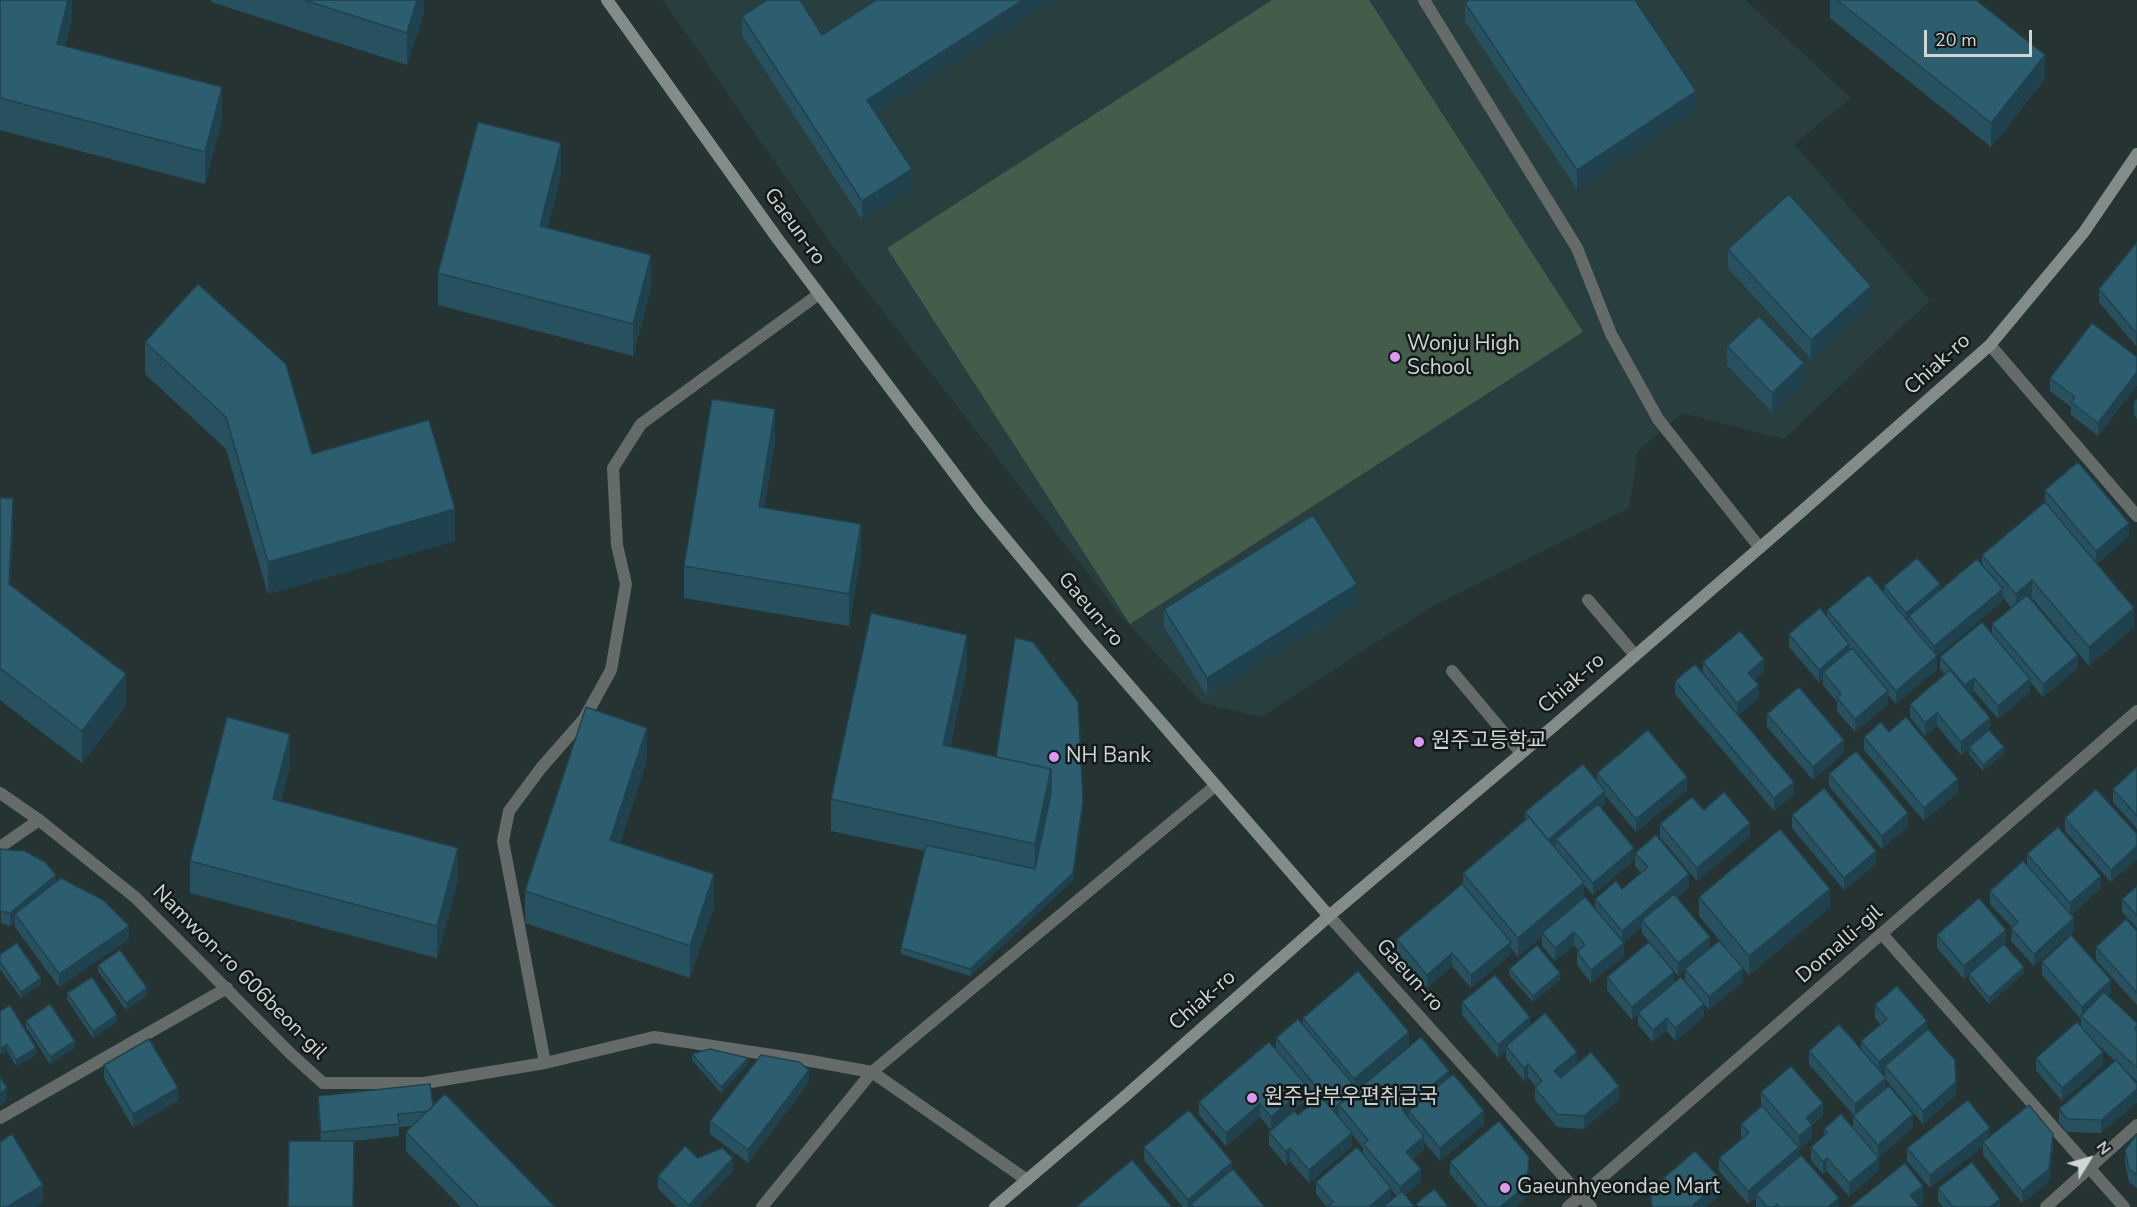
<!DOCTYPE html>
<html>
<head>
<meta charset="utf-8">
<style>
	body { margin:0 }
	#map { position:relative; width:2137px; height:1207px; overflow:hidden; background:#263333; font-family:"Nunito Sans",sans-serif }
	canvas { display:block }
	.north { position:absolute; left:2059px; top:1129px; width:60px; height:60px; -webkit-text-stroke:4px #141919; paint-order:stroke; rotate:53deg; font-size:16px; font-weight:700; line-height:24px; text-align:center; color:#ced6d6 }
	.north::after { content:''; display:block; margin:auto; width:21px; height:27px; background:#ced6d6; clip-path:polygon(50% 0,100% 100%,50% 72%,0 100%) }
	.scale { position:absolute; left:1924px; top:30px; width:108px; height:27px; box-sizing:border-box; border:3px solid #ced6d6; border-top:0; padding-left:8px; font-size:18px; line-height:21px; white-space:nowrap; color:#ced6d6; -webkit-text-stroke:4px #141919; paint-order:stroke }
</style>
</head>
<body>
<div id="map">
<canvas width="2137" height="1207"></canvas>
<div class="north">N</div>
<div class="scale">20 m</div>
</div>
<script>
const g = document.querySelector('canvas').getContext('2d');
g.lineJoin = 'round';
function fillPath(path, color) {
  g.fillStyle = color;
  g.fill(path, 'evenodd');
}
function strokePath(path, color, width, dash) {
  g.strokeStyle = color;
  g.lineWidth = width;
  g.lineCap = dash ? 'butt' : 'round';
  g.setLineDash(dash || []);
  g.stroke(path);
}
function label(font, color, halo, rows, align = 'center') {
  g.font = font + ' "Nunito Sans","Noto Sans KR",sans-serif';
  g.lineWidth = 5;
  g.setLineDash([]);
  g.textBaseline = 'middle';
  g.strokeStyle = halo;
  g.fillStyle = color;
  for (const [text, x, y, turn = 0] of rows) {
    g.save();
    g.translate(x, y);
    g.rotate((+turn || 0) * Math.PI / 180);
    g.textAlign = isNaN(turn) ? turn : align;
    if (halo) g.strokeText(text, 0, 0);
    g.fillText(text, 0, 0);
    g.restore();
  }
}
fillPath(new Path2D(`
	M663,0h1082l106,98 -57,46 136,156 -146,139 -101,-26 -45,38 -9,57 -198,99 -170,110 -59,-14 -81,-87 -279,-357z`), '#293e3f');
fillPath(new Path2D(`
	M1272,0h97l214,332 -453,292 -243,-376z`), '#445c4a');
strokePath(new Path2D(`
	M1424,0l153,248 34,86 47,85 102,129
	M1990,345l147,171
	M1588,600l47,55
	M1452,671l69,82
	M0,847l39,-27
	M1882,934l242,273
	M545,1063l-42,-222 6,-30 32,-43 43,-49 27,-49 15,-86 -9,-39 -4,-77 28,-44 178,-130
	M872,1072l155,108
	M0,1118l227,-130
	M762,1207l110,-135 343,-286
	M2046,1207l91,-82`), '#656b69', 12);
strokePath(new Path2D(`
	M0,793l39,27 97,78 155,156 32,29h101l121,-20 109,-26 157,24 61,11
	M1329,916l262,291
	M1568,1207l569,-496`), '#656b69', 12);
strokePath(new Path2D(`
	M607,0l170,238 204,271 106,128 242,279
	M995,1207l128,-109 206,-182 226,-191 238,-206 197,-174 94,-113 53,-78`), '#838c89', 12);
fillPath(new Path2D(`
	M0,0h72v18l-7,28 157,73 -17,65 -205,-54z
	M211,0h213v12l-17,53 -196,-63z
	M1830,0h146l69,79 -54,68 -161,-129z
	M1465,3l231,106 -119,80 -112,-168z
	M742,16l80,19 54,78 36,75 -50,32 -120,-185z
	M561,175l-14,53 104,59 -18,69 -195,-51v-32z
	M2137,242l-1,104 -37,-44v-13z
	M1728,249l143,55 -60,55 -83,-91z
	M145,342l167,112 143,87 -187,53 -42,-145 -81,-75z
	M1727,346l77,36 -32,30 -45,-47z
	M2137,357v28l-39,51 -27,-21v-8l-21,-16v-13z
	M2137,399v20l-3,-4v-13z
	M775,441l-11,67 97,47 -12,71 -165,-28v-32z
	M2045,490l84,46 -32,27 37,64 -45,39 -57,-68 -1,2 47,68 -35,29 -13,-15v10l-32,27 -24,-28 -4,3 34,60 -21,17 -14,-17v-5l-8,6 -24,-29 -12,10 -15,-19v-13l35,-30 -5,-5v-12l52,-23v-10l19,-16 -8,-11v4l-66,55v13l-41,35 -8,-9v9l-33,28 -18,-21v-9l-14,-17v-6l-4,3 -30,-35v-13l38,-16v-8l57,-18v-6l56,4 42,-25v-10l63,-52z
	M0,498l13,32 -3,55 116,121 -44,57 -82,-63z
	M1357,603l-150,93 -43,-69v-18z
	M1703,662l61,10 -10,8 5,18 -21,17 56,79 -20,17 -99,-117v-13l28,-8z
	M967,667l-17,80 133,59 -10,74 -103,96 -69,-22v-6l24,-97 -94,-20v-32z
	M1767,714l77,39 -31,27 -46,-53z
	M1889,732l69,60 -34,29 -60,-71v-13z
	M647,760l-27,83 94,63 -24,72 -165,-55v-32z
	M290,766l-9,35 177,79 -21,78 -247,-65v-32z
	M2137,767v62l-24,-27v-13z
	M1597,773l90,17 -51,42 -31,-37v9l-4,4 33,52 -41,35 -9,-10v13l11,11v-10l27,-10 19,-16 -6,-7v-13l54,34 -12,11 33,51 33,32 -34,29 -24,-28v-12l-7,6 -36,-43v-6l-19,16 1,13 -33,27 -14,-18v-13l2,-1 -5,-6 -19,16 -13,-15v-10l-24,21 -7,-9v6l-40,34 -19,-22 -25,22 -30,-36v-13l66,-54v-12l62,-53v-8l72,-30z
	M1829,774l79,52 -26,23 -53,-63z
	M1704,810l46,26 -53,45 -37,-44v-13z
	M1792,815l84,49 -32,26 -52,-62z
	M2065,818l72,16v25l-26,23 -46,-51z
	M0,849l56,33 73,57 -70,48 -44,-60v-5l-5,4 -9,-3z
	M2027,854l74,34 -30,27 3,16 -40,35 -23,-25 1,-14 -22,-23v-13l37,-25z
	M2137,886v42l-15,-16v-13z
	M1699,897l131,10 -81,68 -50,-59z
	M2137,931v74l-41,-45v-13z
	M1937,935l69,7 -2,2 20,29 -35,31 -20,-24v-5l-5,4 -27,-31z
	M0,954l41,30 -20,14 -21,-29z
	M2042,962l69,30 -3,4 29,27v58l-14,-13 14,16v18l-36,31 -34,-1 -8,-10v-13l56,-48 -25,-24 13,28 -41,36 -26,-31v-12l45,-31v-8l-39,-44z
	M98,965l49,30 -21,15 -28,-39z
	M1509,969l51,11 -27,22 -24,-27z
	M1607,977l67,6 30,34 -29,24 -8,-10 -14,11 -15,-17v-10l-6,5 -25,-30z
	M67,993l50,29 -24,16 -26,-39z
	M1462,1002l68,23 89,74 -35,30 -27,-2 -22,-27v-12l1,-1 -8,-10 -4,4 -18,-22v-8l-8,7 -36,-43z
	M1875,1005l52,24 29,66 -33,29 -37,-44v8l27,39 -34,30v13l-30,26 -22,-25 -4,3 -12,-14v-13l13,-10v-8l29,-2v-11h1l-45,-52v-13l52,-1v-9l20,-16 -6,-7zM1885,1070v7l-4,-4z
	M0,1011l36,44 -20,11 -9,-16 -6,4 -1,-1z
	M1303,1018l106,27 -52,44v2l92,-14 35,47 -44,37 -16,-19v7l-11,10 8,23 -16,13 10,12h-88l-11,-13v-12l47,-27v-7l-11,-14v12l-43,37 -19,-22 -4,4 -17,-20v-13l29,-17 18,-16 -9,-11v11l-36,31 -11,-13 -34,29 -27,-31v-13l77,-52v-12l27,-14zM1391,1189l6,7 -6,5z
	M26,1021l49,26 -25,17 -24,-37z
	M692,1054l56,10 -27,29 -29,-33z
	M104,1065l74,36 -45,26 -29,-49z
	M809,1082l-61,81 -38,-29v-13z
	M1761,1092l62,24 -11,9v13l-13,11v8l40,50h-83v-9l-8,6 -29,-33v-13l23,-20 -1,-1v-13l20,-18z
	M318,1096l115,10 122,101h-94l-55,-56v-19l7,-6 -14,1v9l-46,5h-32l-3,-32z
	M2137,1134v54l-8,-6 -4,-19v-13z
	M1990,1137l63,10 -4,35 -27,21 -39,-48v-9l-53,42 -23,-27v-13z
	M1144,1147l88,22 33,38h-82l-39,-47z
	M1450,1162l79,8 -2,27 -12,10h-37l-28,-33z
	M733,1171l-34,36h-22l-19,-18v-13z
	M1938,1188l62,19h-57l-5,-6z`), '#27515f');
fillPath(new Path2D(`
	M68,0h4v18l-15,57v-31z
	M417,0h7v12l-17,53v-32z
	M1023,0h28l-184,119v-19z
	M2045,55v24l-54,68v-24z
	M222,87v32l-17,65v-32z
	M1696,91v18l-119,80v-19z
	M561,143v32l-21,83v-32z
	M912,169v19l-50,32v-19z
	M651,255v32l-18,69v-32z
	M1871,286v18l-60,55v-19z
	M2137,332v13l-1,1v-13z
	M1804,363v19l-32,30v-19z
	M2137,372v13l-39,51v-13z
	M775,409v32l-16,98v-32z
	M13,498v32l-4,86v-32z
	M455,509v32l-187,53v-32z
	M2129,523v13l-33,27v-12z
	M861,524v31l-12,71v-32z
	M2032,580v18l-16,15v-19z
	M1357,584v19l-150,93v-18z
	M1940,584v13l-31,19v7l-3,2v-12z
	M2003,589v12l-69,58v-13z
	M2134,608v19l-45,39v-19z
	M967,635v32l-24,110v-32z
	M1849,644v13l-26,15v7l-4,3v-12z
	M2078,655v13l-35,29v-13z
	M1937,656v13l-41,35v-13z
	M1764,659v13l-16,13v-12z
	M126,674v32l-44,57v-32z
	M1974,678v13l-9,7v-13z
	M2030,679v13l-32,27v-13z
	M1759,685v13l-22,18v-13z
	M1888,691v13l-33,28v-13z
	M1937,713v13l-12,10v-13z
	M1990,718v13l-21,16v2l-8,6v-13z
	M647,728v32l-37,112v-32z
	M290,734v32l-17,65v-32z
	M1844,740v13l-31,27v-13z
	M2004,747v7l-21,17v-6z
	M1051,769v32l-16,75v-32z
	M1687,777v13l-51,42v-13z
	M1958,779v13l-34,29v-13z
	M1794,782v12l-20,17v-13z
	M1605,791v13l-45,39 -4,-4v7l-8,7v-13z
	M1083,800v6l-10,74 -103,96v-7z
	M1908,813v13l-26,23v-13z
	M1750,823v13l-53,45v-13z
	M2137,846v13l-26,23v-12z
	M458,848v32l-21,78v-32z
	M1634,848v12l-41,35v-12z
	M1876,851v13l-32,26v-12z
	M714,874v32l-24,72v-32z
	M1689,874v13l-44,37 -3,-4v7l-20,17v-13z
	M56,875v13l-41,26v8l-5,4v-13z
	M2101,876v12l-31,28v-13z
	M1584,882v19l-42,32v3l-24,21v-19z
	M1830,889v18l-81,68v-19z
	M2074,918v13l-40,35v-12z
	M129,926v13l-70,48v-13z
	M2006,930v12l-42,37v-13z
	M1574,932v13l-19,16v-13z
	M1710,937v12l-32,27v-13z
	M1511,942v12l-40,34v-13z
	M1624,943v13l-33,27v-13z
	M1452,953v13l-25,22v-13z
	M2024,967v6l-35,31v-6z
	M1743,968v13l-34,29v-13z
	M1674,972v13l-36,28v2l-6,5v-13z
	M1560,973v7l-27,22v-6z
	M41,978v6l-20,14v-6z
	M2111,980v12l-28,26 -1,-2v-9z
	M147,988v7l-21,15v-7z
	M1704,1004v13l-29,24v-13z
	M117,1015v7l-24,16v-7z
	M1530,1017v13l-24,16v5l-8,7v-13z
	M1667,1018v13l-14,11v-12z
	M1927,1021v12l-42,33v4l-6,5v-13z
	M1409,1032v13l-52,44v12l-18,4v12l-5,4v-13l20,-17v-12z
	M75,1041v6l-25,17v-7z
	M7,1044v6l-6,4v-6z
	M36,1048v7l-20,11v-6z
	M1577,1052v12l-23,19v-12z
	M2103,1052v13l-41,36v-13z
	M748,1058v6l-27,29v-6z
	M1528,1064v13l-4,4v-13z
	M809,1070v12l-61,81v-13z
	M1449,1071v13l-40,27v6l-7,6v-13z
	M1886,1078v13l-31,26v-13z
	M1956,1082v13l-33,29v-13z
	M1307,1086v13l-36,31v-13z
	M1619,1086v13l-35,30v-13z
	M7,1088v13l-7,5v-13z
	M178,1088v13l-45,26v-13z
	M2137,1089v13l-36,31v-13z
	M1823,1103v13l-11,9v13l-13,11v-13l7,-18z
	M1260,1104v13l-34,29v-13z
	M1484,1111v13l-44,37v-13z
	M1913,1114v13l-35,31v-13z
	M1990,1128v13l-7,1v4l-53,42v-13z
	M1352,1133v13l-43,37v-13z
	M2053,1134v13l-4,35 -27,21v-12z
	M1424,1136v13l-18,16v-13z
	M1799,1147v13l-43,34v4l-8,6v-13z
	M1290,1148v13l-4,4v-13z
	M1529,1157l-2,40 -12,10h-15z
	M733,1158v13l-34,36h-10v-2z
	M1827,1158v13l-4,3v-12z
	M1879,1158v12l-30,26v-13z
	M1232,1162v13l-41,29v3h-3v-7z
	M1421,1169v13l-21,17v-12z
	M1722,1181v13l-16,13h-13v-2z
	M43,1185v18l-6,4h-30z
	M1923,1186v18l-4,3 -9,-12z
	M1391,1188v13l-7,6h-15z
	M1839,1198v9h-11z
	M2000,1199v8h-10z`), '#20424e');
const building = new Path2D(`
	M0,0h68l-11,44 165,43 -17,65 -205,-54z
	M304,0h113l-10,33z
	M767,0h33l22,35 54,-35h147l-156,100 45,69 -50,32 -120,-185z
	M1469,0h166l61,91 -119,79 -112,-167z
	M1837,0h139l69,55 -54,68z
	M478,122l83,21 -21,83 111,29 -18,69 -195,-51z
	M1789,194l82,92 -60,54 -83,-91z
	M2137,242v90l-1,1 -37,-44z
	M198,284l88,80 26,90 117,-34 26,89 -187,53 -42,-145 -81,-75z
	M1759,316l45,47 -32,30 -45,-47z
	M2092,323l45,34v15l-39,51 -27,-21 4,-5 -25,-19z
	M712,399l63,10 -16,98 102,17 -12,70 -165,-28z
	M2078,462l51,61 -33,28 -51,-61z
	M0,498h13l-4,86 117,90 -44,57 -82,-63z
	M2045,502l89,106 -45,39 -57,-67 -16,14 -34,-39z
	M1313,515l44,69 -150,94 -43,-69z
	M1917,558l23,26 -34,29 -22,-27z
	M1977,559l26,30 -69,57 -25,-30z
	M1869,575l68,81 -41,35 -69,-81z
	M2027,595l51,60 -35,29 -51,-60z
	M1820,608l29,36 -30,26 -30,-36z
	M871,613l96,22 -24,110 108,24 -16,75 -204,-45z
	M1982,622l48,57 -32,27 -24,-28 -9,7 -25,-28z
	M1740,631l24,28 -16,14 11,12 -22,18 -34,-41z
	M1015,638l18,4 45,60 5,98 -10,73 -103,96 -69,-21 25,-103 109,24 16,-75v-25l-55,-12z
	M1852,648l36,43 -33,28 -18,-21 4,-4 -18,-22z
	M1695,664l99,118 -20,16 -99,-117z
	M1950,670l40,48 -29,24 -24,-29 -12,10 -15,-19z
	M1799,687l45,53 -31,27 -46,-53z
	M586,707l61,21 -37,112 104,34 -24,72 -165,-55z
	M227,717l63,17 -17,65 185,49 -21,78 -247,-65z
	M1906,717l52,62 -34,29 -60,-71 17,-15 8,10z
	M1648,730l39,47 -51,42 -39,-46z
	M1989,730l15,17 -21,18 -14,-18z
	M1856,751l52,62 -26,23 -53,-62z
	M1583,764l22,27 -57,49 -23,-28z
	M2137,767v49l-24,-27z
	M1824,788l52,63 -32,27 -52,-63z
	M2096,789l41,45v12l-26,24 -46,-52z
	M1724,792l26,31 -53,45 -37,-44 32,-27 12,13z
	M1598,804l36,44 -41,35 -37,-44z
	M1529,817l55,65 -66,56 -55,-65z
	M2058,827l43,49 -31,27 -43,-49z
	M1780,829l50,60 -81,67 -50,-59z
	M1656,835l33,39 -67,57 -27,-32 21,-18 6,8 26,-22 -13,-14z
	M0,849l25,2 20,11 11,13 -46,38 -10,-2z
	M2023,861l51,57 -40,36 -23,-26 7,-6 -28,-31z
	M61,878l42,22 26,26 -70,48 -44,-60z
	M1462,884l49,58 -40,33 -19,-22 -25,22 -30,-36z
	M2137,886v30l-15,-17z
	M1674,894l36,43 -32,26 -36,-43z
	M1585,897l39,46 -33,27 -14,-18 8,-7 -11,-13 -19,16 -13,-15z
	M1979,898l27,32 -42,36 -27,-31z
	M2126,919l11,12v62l-41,-46z
	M2071,935l40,45 -29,27 -40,-45z
	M1719,941l24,27 -34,29 -24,-28z
	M1649,942l25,30 -42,35 -25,-30z
	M17,943l24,35 -20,14 -21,-30v-8z
	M2004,944l20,23 -35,31 -20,-24z
	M1537,945l23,28 -27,23 -24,-27z
	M120,950l27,38 -21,15 -28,-38z
	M1358,971l51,61 -55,47 -51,-61z
	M1495,975l35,42 -32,28 -36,-43z
	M92,977l25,38 -24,16 -26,-38z
	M1681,977l23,27 -29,24 -8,-10 -14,12 -15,-17z
	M1897,986l30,35 -48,41 -18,-21 26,-22 -12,-14z
	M2104,992l33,31v3l-2,3 2,2v37l-56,-52z
	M50,1004l25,37 -25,16 -24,-36z
	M10,1005l26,43 -20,12 -9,-16 -6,4 -1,-1v-36z
	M1545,1013l32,39 -23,19 7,7 30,-26 28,34 -35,30 -27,-2 -22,-26 7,-7 -14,-17 -4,4 -18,-22z
	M1298,1019l59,70 -23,19 -58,-70z
	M2077,1022l26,30 -41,36 -26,-30z
	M1839,1024l47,54 -31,26 -46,-53z
	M1928,1029l27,31 1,22 -33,29 -38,-45z
	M1421,1037l28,34 -47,39 22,26 -18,16 15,17 -21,18 -37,-43 5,-4 -29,-35z
	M149,1039l29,49 -45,26 -29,-49z
	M1269,1042l38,44 -36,31 -11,-13 -34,29 -27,-31z
	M710,1049l38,9 -27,29 -29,-33z
	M761,1055l38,7 10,8 -61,80 -38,-29z
	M2116,1060l21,24v5l-36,31 -34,-1 -8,-10z
	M1791,1066l32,37 -17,15 6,7 -13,11 -38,-44z
	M1453,1074l31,37 -44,37 -31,-37z
	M0,1077l7,11 -7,5z
	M430,1084l3,22 -5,5 -30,3 1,10 -78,8 -3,-36z
	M1889,1086l24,28 -35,31 -25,-29z
	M445,1094l110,113h-76l-73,-75z
	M1321,1096l31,37 -43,37 -19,-22 -4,4 -17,-20 25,-21 4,4z
	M1968,1100l22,28 -60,47 -23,-27z
	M2029,1105l24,29 -4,35 -27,22 -39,-49z
	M1762,1106l37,41 -51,44 -29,-33 30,-25 -8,-9z
	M1189,1110l43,52 -44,38 -44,-53z
	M1841,1114l38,44 -30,25 -22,-25 -4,4 -12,-15 16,-14 -3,-4z
	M1499,1121l30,36 -2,28 -27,22h-12l-38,-45z
	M12,1134l31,51 -36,22h-7v-65z
	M2137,1134v41l-8,-6 -4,-19z
	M289,1141h65l-1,66h-65z
	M685,1146l13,12 24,-10 11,10 -44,47 -31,-29z
	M1357,1147l34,41 -22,19h-42l6,-5 -17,-20z
	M1695,1151l27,30 -29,24 2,2h-43l-2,-17z
	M1801,1155l38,43 -11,9h-49l-2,-3 -3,3h-7l-11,-13z
	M1132,1160l40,47h-96z
	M1972,1162l28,37 -10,8h-37l-15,-19z
	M1905,1163l18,23 -13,9 10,12h-70z
	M1233,1169l32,38h-71l-3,-3z
	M1434,1189l15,18h-30l-3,-3z
	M1402,1191l13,16h-32z`);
fillPath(building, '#2d5e6f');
strokePath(building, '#20424e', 1.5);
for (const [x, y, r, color] of [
	[1395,357,6,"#de98f2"],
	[1419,742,6,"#de98f2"],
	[1054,757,6,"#de98f2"],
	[1252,1098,6,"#de98f2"],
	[1505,1188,6,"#de98f2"]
]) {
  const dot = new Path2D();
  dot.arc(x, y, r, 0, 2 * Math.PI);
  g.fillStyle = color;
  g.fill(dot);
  strokePath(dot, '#141919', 2);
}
label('21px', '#ced6d6', '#141919', [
	["Gaeun-ro",794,227,54],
	["Chiak-ro",1938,365,-42],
	["Gaeun-ro",1090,610,50],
	["Chiak-ro",1572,684,-41],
	["Domalli-gil",1840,945,-41],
	["Namwon-ro 606beon-gil",239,973,45],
	["Gaeun-ro",1409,976,48],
	["Chiak-ro",1203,1001,-41]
]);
label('21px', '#ced6d6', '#141919', [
	["Wonju High",1407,345],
	["School",1407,369],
	["원주고등학교",1431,742],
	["NH Bank",1066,757],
	["원주남부우편취급국",1264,1098],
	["Gaeunhyeondae Mart",1517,1188]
], 'left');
</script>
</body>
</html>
